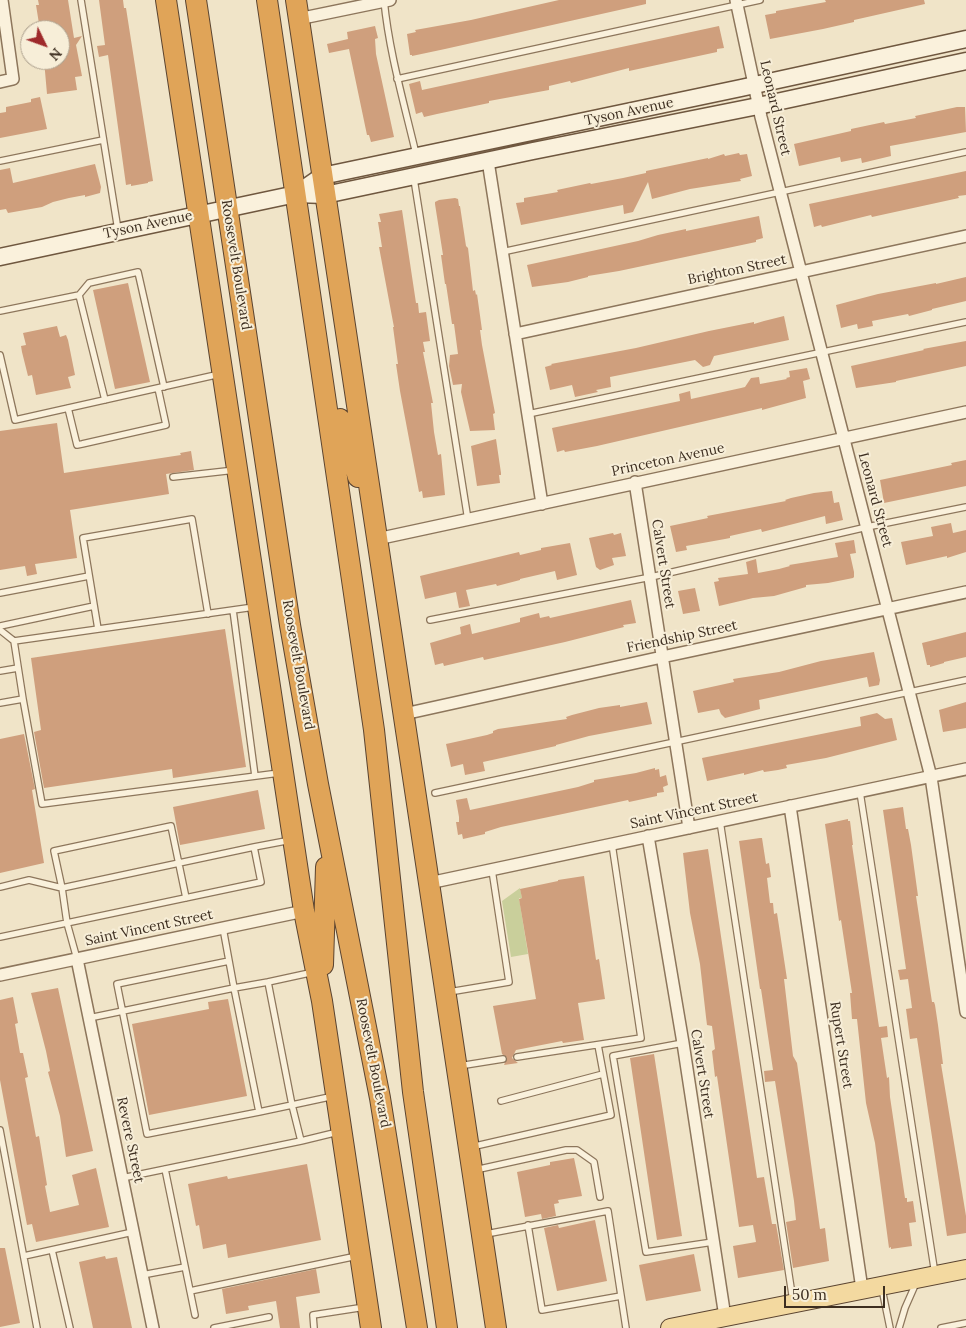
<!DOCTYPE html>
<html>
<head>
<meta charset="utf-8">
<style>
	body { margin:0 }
	#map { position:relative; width:966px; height:1328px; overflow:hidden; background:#f0e4c8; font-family:Lora,serif }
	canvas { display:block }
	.north { position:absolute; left:20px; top:20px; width:50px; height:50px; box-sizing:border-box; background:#f7eed8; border:1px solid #ada18e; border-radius:50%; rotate:132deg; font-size:14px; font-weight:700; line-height:20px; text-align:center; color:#3d2e20 }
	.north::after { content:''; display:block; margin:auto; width:18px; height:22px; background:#9e2a2b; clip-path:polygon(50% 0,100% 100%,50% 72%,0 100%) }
	.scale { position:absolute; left:784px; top:1286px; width:101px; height:22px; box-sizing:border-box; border:2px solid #3d2e20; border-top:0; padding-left:6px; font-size:15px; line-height:18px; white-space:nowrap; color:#3d2e20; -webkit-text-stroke:4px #f7eed8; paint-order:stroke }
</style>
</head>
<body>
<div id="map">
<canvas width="966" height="1328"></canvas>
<div class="north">N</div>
<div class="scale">50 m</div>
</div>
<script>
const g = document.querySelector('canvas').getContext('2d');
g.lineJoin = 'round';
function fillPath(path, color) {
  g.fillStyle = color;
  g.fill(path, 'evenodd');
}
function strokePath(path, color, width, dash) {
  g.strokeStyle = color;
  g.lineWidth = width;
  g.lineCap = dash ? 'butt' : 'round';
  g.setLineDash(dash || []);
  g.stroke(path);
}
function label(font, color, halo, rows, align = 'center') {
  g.font = font + ' Lora,serif';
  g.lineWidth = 4;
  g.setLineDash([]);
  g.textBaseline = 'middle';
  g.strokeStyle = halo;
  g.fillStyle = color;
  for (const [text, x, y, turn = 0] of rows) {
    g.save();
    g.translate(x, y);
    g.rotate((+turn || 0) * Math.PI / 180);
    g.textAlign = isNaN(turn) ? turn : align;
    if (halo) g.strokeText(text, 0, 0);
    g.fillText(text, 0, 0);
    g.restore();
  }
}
fillPath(new Path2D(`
	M520,888l2,10h-3l9,56 -17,3 -9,-56z`), '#c9cf9b');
fillPath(new Path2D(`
	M38,0h30l6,38 8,-2 -6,9 6,31 -7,1 2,13 -30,4 -3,-34h16v-30h-20l-4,-25h3z
	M99,0h24l1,8h2l27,173 -5,1v1l-17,3v-2l-5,1 -18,-130 -9,2 -2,-11 8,-1z
	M559,0h87v4l-201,45 -33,7v-1h-2l-3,-21 9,-2 -1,-2 56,-10z
	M825,0h99l1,4 -71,16v2l-31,7 -53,10 -5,-24 11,-2v-2l50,-9z
	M375,26l3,12 -3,1 1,15 18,83 -23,5 -2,-7h-2l-18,-86 -20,4 -2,-9 21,-5 -1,-7z
	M719,26l5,22 -7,1v3l-88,19v-3l-58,15 -1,-2 -21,5v4l-60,11v2l-52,11 -13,3 -2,-5 -6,2 -7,-30 11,-3 2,9z
	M40,97l7,32 -47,9v-25l6,-1v-5l25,-5v-3z
	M957,107h8l1,25 -76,14 1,10 -29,7 -1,-5 -20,4 -1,-5 -41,9 -5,-22 57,-13v-2l33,-7 1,2 31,-6 -1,-2z
	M739,153l1,2 7,-1 5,22 -12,3 1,2 -51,8 -38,10 -4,-17 -15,30 -9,2 -1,-9 -102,20 -5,-22 8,-1v-4l34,-6 -1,-2 33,-7 1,1 32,-6 23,-5v-2l62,-13v1l16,-5 1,2z
	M95,164l6,23 -1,6 -15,4v-2l-16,3 -16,4 -11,5 -34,6 -2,-4 -6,1v-40l10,-2 3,15z
	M966,171v24l-8,1 1,2 -87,19 -1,-2 -49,12 -1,-2 -7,2 -5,-23z
	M455,198l3,1 1,7h1l6,40 2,2 5,43 2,-1 1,5 1,-1 5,36h-2l2,15 13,68 -2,1 2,16 -25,1 -9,-39 1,-8 -9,1 -4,-19 1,-11 8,-1 -4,-30h-2l-6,-40h-1l-4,-29h2l-8,-51v-2l4,-2z
	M402,210l14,93h2l1,10 7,-1 4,29 -7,1 2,10h-2l10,51h-2l3,29 4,23 3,-1 4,41 -22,3 -1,-7 -3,1 -19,-101 -4,-27h2l-5,-37h1l-1,-5 -14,-75h3l-4,-25h3l-2,-8z
	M759,216l4,22 -7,2v2l-137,29 -31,5v1l-20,5 -36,5 -5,-22 111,-24 20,-6 28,-6v2z
	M966,277v24l-34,8v1l-23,6 -1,-2 -36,7 1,5 -15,3 -1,-5 -16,4 -5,-23 42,-11 58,-11v1z
	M128,283l22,99 -35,7 -22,-99z
	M784,316l5,24 -75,16 -4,9 -7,2 -8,-7 -85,17 1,10 -15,3 2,2 -23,5 -3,-12 -22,5 -5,-23 7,-2 -1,-1 85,-16 73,-17 45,-9v2l10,-3z
	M57,326l3,11 6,-2 2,5 7,35 -7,2 3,11 -35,7 -4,-20 -4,1 -6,-24 -1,-6 5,-1 -3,-12z
	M966,341v25l-70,15v1l-40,6 -5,-22 73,-16 -1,-1z
	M807,368l3,11 -7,2 3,17 -44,12v-2l-165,38 -32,6 -1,-2 -7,2 -5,-24 128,-27 -1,-7 11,-3 1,8 50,-11 4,-1 6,-9 8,-1 1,7 27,-5 -1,-1 4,-1 -1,-6z
	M57,423l7,50 117,-18 -1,-2 11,-2 3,19 -28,4 3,20 -99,16 7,48 -42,6 2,10 -10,2 -2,-10 -25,4v-139z
	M496,439l5,34v2h-2l1,8 -23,3 -6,-40z
	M966,460v26l-82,17 -4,-23 72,-15 -1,-2z
	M832,491l2,12 5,-1 4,18 -17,4 -1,-8 -63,16 -1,-3 -31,7v2l-5,1 -39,7 1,4 -11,2 -6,-26 38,-8 -1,-2 79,-15 -1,-1 6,-2 23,-5z
	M951,523l2,10 13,-3v22l-19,6v-2l-41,9 -5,-23 32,-6 -2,-9z
	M613,533l1,2 7,-2 5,23 -14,2 2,7 -14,5 -4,-3 -7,-29z
	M854,540l2,13 -6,1 4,18v5l-1,1 -25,5 -22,2v2l-32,9 -21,2 -34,8 -5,-24 5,-1 -1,-3 30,-4 -2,-12 10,-3 2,14 21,-4 11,-3 -1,-1 49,-8 -3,-14z
	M570,543l7,32 -20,5 -2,-9 -35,8v1l-23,6 -1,-2 -30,6 4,16 -11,2 -3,-16 -31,7 -5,-23 99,-24 1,3 21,-5v-2z
	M695,588l5,23 -17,3 -5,-23z
	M631,600l5,23 -13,2 1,2 -59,15 -81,18 -1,-3 -39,9 -1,-3 -8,2 -5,-22 31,-9 -1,-7 10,-3 2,10 48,-12v-4l19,-5 1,5 9,-2 1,2z
	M225,629l21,138 -73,11 -1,-9 -128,19 -10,-56 7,-2 -10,-72z
	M966,632v25l-22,5v1l-14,4v-2h-3l-5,-22z
	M874,652l6,28 -1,5 -10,2 -2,-10 -108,23 1,9 -35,9 -4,-4 -2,-5 -21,4 -5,-22 41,-9 -1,-3 6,-1 40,-6 42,-11z
	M647,702l5,22 -63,12 -33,9v1l-73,16 2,9 -20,4 -2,-11 -12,3 -5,-23 41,-9 6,-2v-2l5,-2 69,-10 -1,-2 6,-2 27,-7 21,-3v2z
	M966,702v26l-23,4 -4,-22z
	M877,713l8,6 7,-1 5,22 -71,18 -40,7 1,3 -9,2 -14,2 -1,-2 -19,5v-2l-37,8 -5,-23 159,-32 -1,-9z
	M24,734l11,55 -3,1 12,73 -44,10v-134z
	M655,768v2l4,-1 1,8 6,-2 2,10 -5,2 1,5 -7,1v3l-28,6 -1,-2 -70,15 -57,12 -16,5v2l-22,5 -1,-5 -4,1 -2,-13h3v-5l-3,-17 11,-2 3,12 108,-23 16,-5v-2l42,-7z
	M258,790l7,39 -85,16 -7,-38z
	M903,807l3,22h2l3,16 7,51h-2l16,106h2l1,3 3,20 5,39h-2l25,152v17l-19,3 -30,-198 -7,1 -4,-30 6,-1 -4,-29 -8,1 -2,-10 8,-1 -23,-159z
	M848,819v2h2l3,24h-1l27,182 8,-1 1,11 -7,1 6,40 2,-1 1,20 15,101h2v4l6,-1 3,21 -7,1 3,23 -21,3v-2l-2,1 -14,-105 -9,-40 -9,-84h-5l-2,-26h2l-11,-73 -2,1 -14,-97z
	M760,838h2l4,26 3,-1 2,14 -4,1 3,25h3l1,11 3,-1 10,66h-3l9,77 4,7 5,35 18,131 5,-1 4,33 -36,7 -7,-46 10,-2 -2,-19 -19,-120 -10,1 -1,-11 9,-1 -12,-81h-1l-21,-148z
	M708,849l49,329 7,-1 8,47h4l8,46 -46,8 -5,-32 23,-4 -3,-17 -14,2 -22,-151 -2,1 -3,-26 3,-2 -3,-23 -5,-1 -1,-8 -6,-53 -10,-51 -7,-60z
	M584,876l12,84 3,-1 6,40 -27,4 6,37 -21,3 -1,-2 -46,9 -4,8 6,5 -14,2 3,-7 -5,-4 -9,-48 43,-7 -17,-100 3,-1 -2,-9 38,-8v-1z
	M58,988l35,163 -27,6 -6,-41 -12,-44 2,-1 -4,-20 -15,-58z
	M13,997l5,26 -3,1 5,29h3l5,24 -3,1 11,59 3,-1 8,49 -2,1 5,26 29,-7 -7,-30 24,-7 13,59 -73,15 -4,-18 -5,1 -27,-145v-80z
	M228,999l19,97 -98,19 -17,-91 77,-15 -1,-7z
	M654,1054l28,182 -25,4 -27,-182z
	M574,1158l8,38 -24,4 1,3 -5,1 2,12 -14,3 -1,-5 -16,3 -8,-45 33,-7v-3z
	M307,1164l14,76 -93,18 -2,-14 -23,5 -4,-24 -3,1 -8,-42 39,-8 1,3z
	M595,1220l12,61 -50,10 -13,-63 14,-3 1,3z
	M0,1248h5l15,75 -20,4z
	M694,1254l7,37 -55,10 -7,-36z
	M105,1256l1,3 11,-2 15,71h-39l-14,-66z
	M316,1269l4,24 -24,4 4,31h-20l-4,-27 -28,5 1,4 -23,4 -4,-25z`), '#cf9f7d');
const lane = new Path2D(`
	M81,0l37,230
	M384,0c5,52 20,103 32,154
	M397,79l363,-79
	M0,161l103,-21
	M414,179l54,341
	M502,252l464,-100
	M79,295l26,105
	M0,311l79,-16 10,-12 49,-11 26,115
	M0,355l15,65 205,-46
	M68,408l9,37 5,-1 84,-19 -8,-37
	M528,414l438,-92
	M173,477l62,-7
	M0,593l89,-17
	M233,610l22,166
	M430,620l221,-43 216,-50 99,-20
	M0,626l94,-20
	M98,629l-15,-91 109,-19 16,95
	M0,630l14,11 240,-34
	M0,671l18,-3
	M23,699l19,105 237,-31
	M0,703l23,-4 -9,-58
	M860,792l75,482
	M435,793l531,-113
	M720,821l73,480
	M254,847l37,-7
	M0,887l29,-7 33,8 5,35 10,36
	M0,937l261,-55 -7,-35 -192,41 -8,-37 117,-25 15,72
	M229,961l-112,23 30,150 112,-22
	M314,972l-46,10 24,123 42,-9
	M449,992l60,-10 -17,-112
	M89,1018l145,-30 -11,-60
	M683,1043l-70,13 33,196 67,-10
	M517,1057l124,-19 -29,-194
	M459,1066l44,-7
	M501,1101l102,-27
	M0,1130l37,198
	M301,1141l37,-9
	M471,1147l140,-32 -13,-70
	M165,1169l30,146
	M475,1170l91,-20h11l17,12 6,35
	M122,1178l179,-37 -9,-36 -33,7 -25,-124 34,-6
	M528,1225l14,85 79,-14
	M486,1234l122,-23 18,117
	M52,1250l18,78
	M24,1256l109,-24
	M142,1275l43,-8
	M882,1289l8,39
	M190,1291l167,-35
	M214,1328l55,-11
	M314,1328l-1,-13 52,-8
	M899,1328l6,-20 11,-25
	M941,1328l25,-5`);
const street = new Path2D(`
	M736,0l25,117 170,660 35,235
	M298,19l92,-19
	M0,82l13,-3 -11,-79
	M488,161l54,343
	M515,334l451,-98
	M635,482l54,346
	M377,539l589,-127
	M404,714l258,-57 304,-65
	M790,806l72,483
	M648,836l35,207 42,274
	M429,883l537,-114
	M77,959l76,369
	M0,975l304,-64`);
const secondary = new Path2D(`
	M296,194l26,-18 419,-88 225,-49
	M0,257l296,-63 29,1 208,-44 225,-45 208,-45`);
const primary = new Path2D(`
	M670,1328l296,-59`);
const highway = new Path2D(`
	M166,0l138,911 18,90 49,327
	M196,0l94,625 28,159 62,314 37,230
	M267,0l107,730 39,362 34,236
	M296,0l200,1328
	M340,419l18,58
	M323,965l3,-98`);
strokePath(lane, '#8d765c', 8);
strokePath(street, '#8d765c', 14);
strokePath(secondary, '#6f573f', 19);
strokePath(primary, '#5b4430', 20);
strokePath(highway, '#5b4430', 22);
strokePath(lane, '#faf1dc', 5.5);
strokePath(street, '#faf1dc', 11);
strokePath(secondary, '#faf1dc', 16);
strokePath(primary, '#f3d9a0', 18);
strokePath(highway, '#e0a458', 20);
label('14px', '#3d2e20', '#f7eed8', [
	["Leonard Street",775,108,77],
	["Tyson Avenue",629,112,-12],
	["Tyson Avenue",148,225,-12],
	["Roosevelt Boulevard",236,265,81],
	["Brighton Street",737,270,-12],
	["Princeton Avenue",668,460,-12],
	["Leonard Street",875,500,75],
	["Calvert Street",663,564,81],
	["Friendship Street",682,637,-12],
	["Roosevelt Boulevard",298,665,80],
	["Saint Vincent Street",694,811,-12],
	["Saint Vincent Street",149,928,-12],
	["Rupert Street",841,1045,81],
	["Roosevelt Boulevard",373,1063,79],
	["Calvert Street",702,1074,81],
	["Revere Street",130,1140,78]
]);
</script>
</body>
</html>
